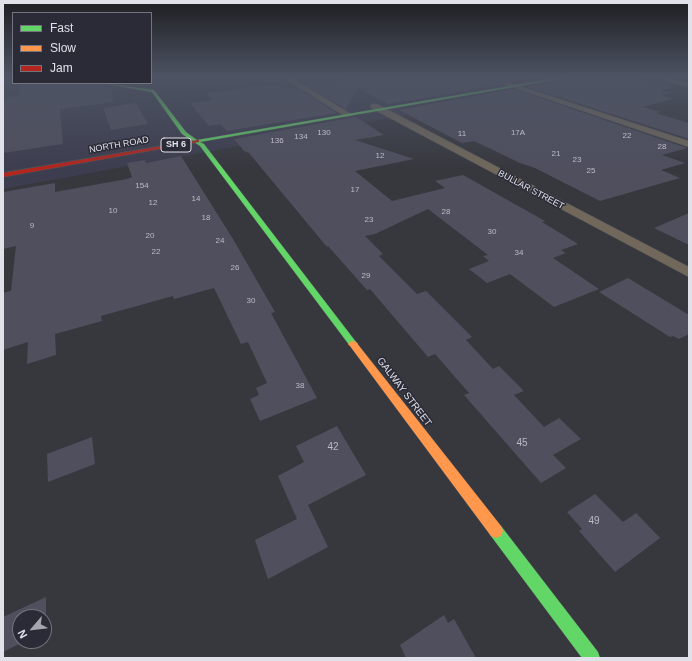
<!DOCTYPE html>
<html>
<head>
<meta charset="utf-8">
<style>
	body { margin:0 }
	#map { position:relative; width:692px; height:661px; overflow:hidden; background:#37383e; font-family:Helvetica,sans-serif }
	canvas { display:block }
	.frame { position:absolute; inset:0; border:4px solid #e0e1e9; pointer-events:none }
	.legend { position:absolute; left:12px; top:12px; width:140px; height:72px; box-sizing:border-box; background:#2a2b37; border:1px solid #73747e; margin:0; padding:5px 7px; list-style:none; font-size:12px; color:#e0e1e9 }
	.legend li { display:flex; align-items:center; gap:8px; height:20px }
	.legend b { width:20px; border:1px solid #73747e }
	.north { position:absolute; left:12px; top:609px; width:40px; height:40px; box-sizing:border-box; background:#2a2b37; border:1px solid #73747e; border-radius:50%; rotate:242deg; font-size:11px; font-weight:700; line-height:16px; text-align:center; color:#e0e1e9 }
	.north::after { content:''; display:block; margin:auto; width:14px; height:18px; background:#a5a6ad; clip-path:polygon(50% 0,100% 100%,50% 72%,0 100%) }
</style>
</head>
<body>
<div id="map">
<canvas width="692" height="661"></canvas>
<div class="frame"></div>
<ul class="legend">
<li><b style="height:5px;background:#63d668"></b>Fast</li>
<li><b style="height:5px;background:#ff974d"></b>Slow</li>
<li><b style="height:5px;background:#b3261e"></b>Jam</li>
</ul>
<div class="north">N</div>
</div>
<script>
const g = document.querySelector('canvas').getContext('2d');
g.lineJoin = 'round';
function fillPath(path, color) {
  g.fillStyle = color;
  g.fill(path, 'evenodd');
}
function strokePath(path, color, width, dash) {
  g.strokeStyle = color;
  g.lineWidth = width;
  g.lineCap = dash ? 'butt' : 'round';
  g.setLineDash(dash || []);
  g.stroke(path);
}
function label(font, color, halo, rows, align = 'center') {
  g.font = font + ' Helvetica,sans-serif';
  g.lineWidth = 3;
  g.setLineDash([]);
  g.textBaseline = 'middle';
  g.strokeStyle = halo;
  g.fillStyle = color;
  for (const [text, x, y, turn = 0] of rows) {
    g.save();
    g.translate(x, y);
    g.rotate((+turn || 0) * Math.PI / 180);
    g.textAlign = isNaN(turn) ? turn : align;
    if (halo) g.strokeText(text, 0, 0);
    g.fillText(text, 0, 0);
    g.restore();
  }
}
fillPath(new Path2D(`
	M3,77h10v6h138v-6h464l-612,112z
	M640,77h49v10l-5,1z`), '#3c3d4e');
fillPath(new Path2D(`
	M338,77h205l-30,5h-7l-2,2 -116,20 -30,-16 -12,21 -40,-24 36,-5z
	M575,77h62l38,10 -13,3 10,3 -11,2 13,4 -31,8 17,5 -5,1 34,10v16l-162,-52z
	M21,83h78l5,4 8,2 1,13 -53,7 3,35 -60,9v-45l2,-11 14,-1z
	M275,84l7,4 13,-1 41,26 -109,18 -7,-7 -11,2 -19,-23 23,-3 -7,-7z
	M514,89l173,59 -25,7 23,8 -24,7 19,8 -80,23 -65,-33 -15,-5 -46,-22 -12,2 -63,-33z
	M136,103l12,21 -37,6 -8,-22z
	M356,117l28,18 -29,5 59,19 -59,12 37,30 53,-13 -10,-7 28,-6 82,46 -3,1 36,22 -17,6 5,3 -13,5 46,31 -45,18 -44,-33 -23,9 -18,-14 20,-8 -6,-5 5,-1 -60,-46 -53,25 -10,2 18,18 -4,2 38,38 9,-3 46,46 -6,3 27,29 6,-3 25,25 -10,4 30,32 15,-9 22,21 -28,16 13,13 -25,15 -77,-88 5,-2 -34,-39 -7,3 -58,-68 -3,1 -39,-44 -1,1 -78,-94 -5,-2 -10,-12z
	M181,156l52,83 42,73 -4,1 46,85 -57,23 -10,-22 9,-4 -3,-7 11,-5 -19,-41 -7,2 -27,-56 -40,11 -1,-3 -72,20 1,5 -47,13 1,21 -29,9 1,-22 -25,8v-57l8,-2 5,-45 -13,3v-57l52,-9v9l72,-13 5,-2 -5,-14 18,-3 1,3z
	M689,213v32l-35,-17z
	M628,278l61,37v19l-10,5 -6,-3 -3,1 -71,-45z
	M337,426l29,49 -58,30 20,42 -60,32 -13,-39 42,-21 -19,-43 26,-14 -8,-16z
	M92,437l3,27 -47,18 -1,-28z
	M595,494l28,28 13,-9 24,25 -45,34 -36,-41 3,-2 -15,-17z
	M46,597v34l-2,1v-15h-24v24h5l-22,11v-35z
	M444,615l4,8 6,-4 22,39h-70l-6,-13z`), '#4f4f5e');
const street = new Path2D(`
	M282,77h8l63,38 -7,2z
	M653,77h12l24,6v4z
	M506,83h4l179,58v6l-183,-62z
	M371,104h6l312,163v10l-318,-169z`);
const fast = new Path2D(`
	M562,77h9l-371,65 4,2 152,198 2,2 -2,2h-6l-150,-200 -18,-12 -30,-42 -50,-9 52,7 32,42 11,8z
	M496,524l5,2 97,126 2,6h-18l-91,-122 -2,-5 2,-5z`);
const slow = new Path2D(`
	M353,341l3,1 145,184 2,5 -2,5 -5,2 -5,-2 -141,-190 -2,-2 2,-2z`);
const jam = new Path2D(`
	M197,140h2v2l-196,35v-4z`);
strokePath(street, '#535459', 1);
strokePath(fast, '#535459', 1);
strokePath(slow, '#535459', 1);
strokePath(jam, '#535459', 1);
fillPath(street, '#71685b');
fillPath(fast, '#63d668');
fillPath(slow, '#ff974d');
fillPath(jam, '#b3261e');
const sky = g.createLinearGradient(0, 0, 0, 170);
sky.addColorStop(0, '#1e1f22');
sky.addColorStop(0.45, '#4d5363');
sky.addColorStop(1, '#4d536300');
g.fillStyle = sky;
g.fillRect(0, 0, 692, 170);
label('8px', '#bcbcc6', null, [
	["130",324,133],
	["17A",518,133],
	["11",462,134],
	["22",627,136],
	["134",301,137],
	["136",277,141],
	["28",662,147],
	["21",556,154],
	["12",380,156],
	["23",577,160],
	["25",591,171],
	["154",142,186],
	["17",355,190],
	["14",196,199],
	["12",153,203],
	["10",113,211],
	["28",446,212],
	["18",206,218],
	["23",369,220],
	["9",32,226],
	["30",492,232],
	["20",150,236],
	["24",220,241],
	["22",156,252],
	["34",519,253],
	["26",235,268],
	["29",366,276],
	["30",251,301],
	["38",300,386]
]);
label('9px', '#e0e1e9', '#2a2b37', [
	["NORTH ROAD",119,145,-10],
	["BULLAR STREET",531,190,28]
]);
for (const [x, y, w] of [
	[176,145,30]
]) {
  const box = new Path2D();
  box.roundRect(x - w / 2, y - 7, w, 14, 3);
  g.fillStyle = '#2a2b37';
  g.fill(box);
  strokePath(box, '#e0e1e9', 1);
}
label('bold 9px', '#e0e1e9', null, [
	["SH 6",176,145]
]);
label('10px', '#e0e1e9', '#2a2b37', [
	["GALWAY STREET",404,392,53]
]);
label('10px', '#bcbcc6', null, [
	["45",522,443],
	["42",333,447],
	["49",594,521]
]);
</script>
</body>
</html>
